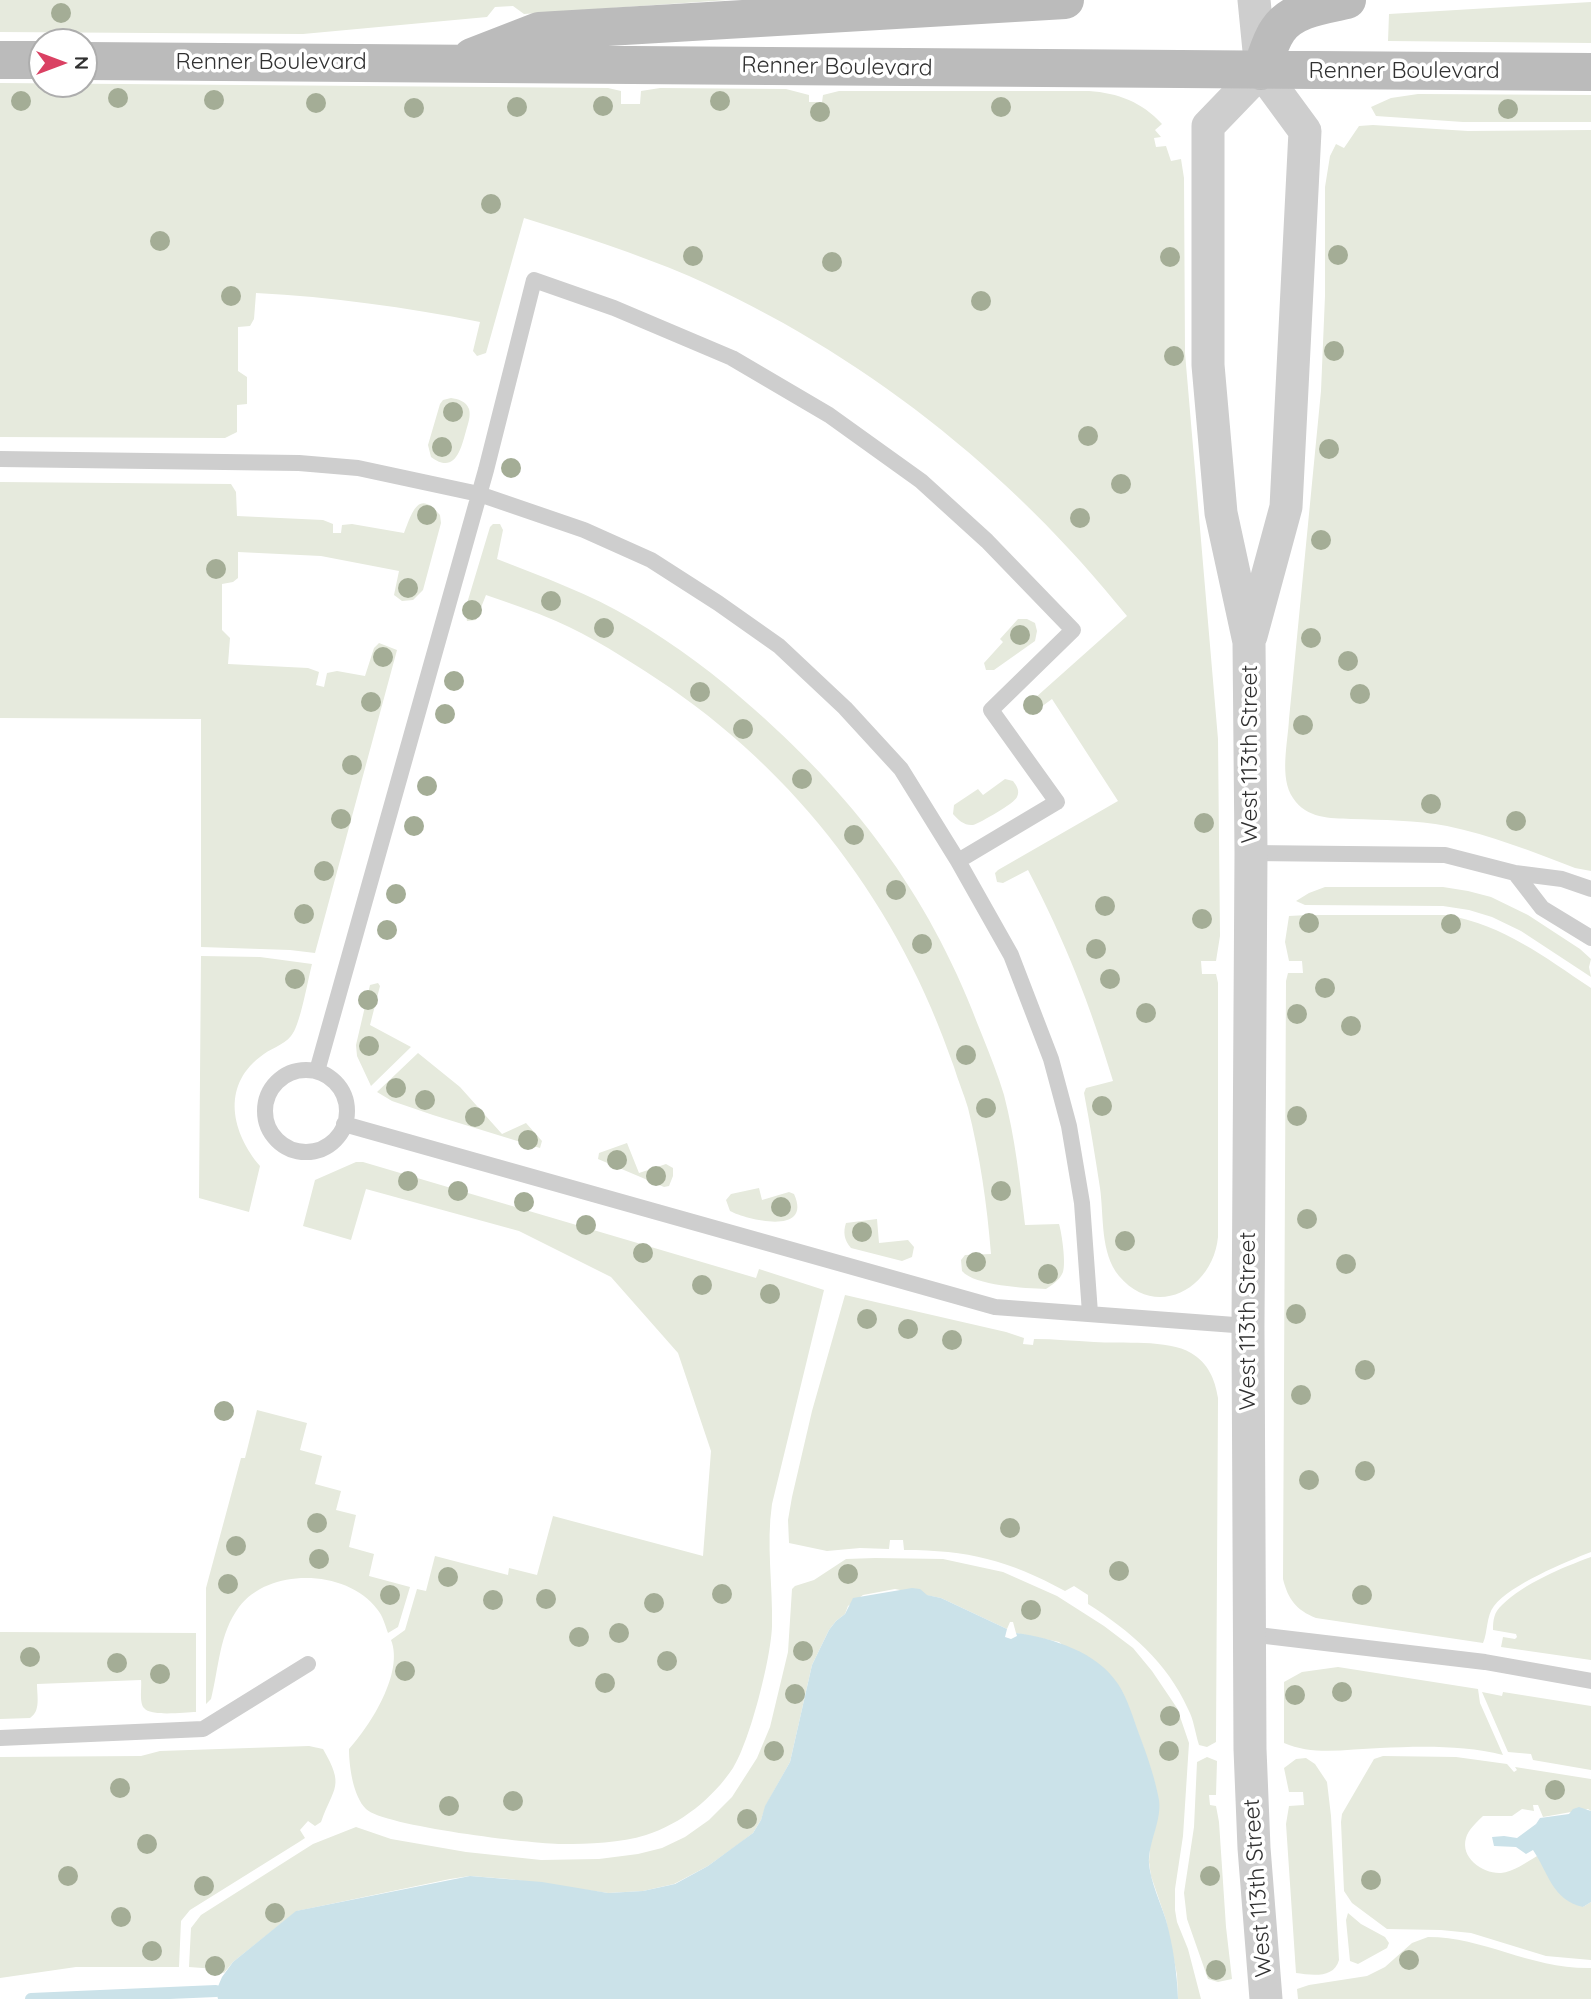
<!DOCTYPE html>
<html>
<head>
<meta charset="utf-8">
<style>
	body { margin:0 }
	#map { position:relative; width:1591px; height:1999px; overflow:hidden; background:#fff; font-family:Quicksand,sans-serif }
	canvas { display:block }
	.north { position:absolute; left:28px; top:28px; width:70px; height:70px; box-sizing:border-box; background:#fff; border:2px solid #adadad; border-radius:50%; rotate:90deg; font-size:19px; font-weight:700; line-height:28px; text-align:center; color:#313131 }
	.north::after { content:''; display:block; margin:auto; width:24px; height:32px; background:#da4163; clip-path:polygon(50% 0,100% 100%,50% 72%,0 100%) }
</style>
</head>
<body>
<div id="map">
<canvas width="1591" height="1999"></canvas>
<div class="north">N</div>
</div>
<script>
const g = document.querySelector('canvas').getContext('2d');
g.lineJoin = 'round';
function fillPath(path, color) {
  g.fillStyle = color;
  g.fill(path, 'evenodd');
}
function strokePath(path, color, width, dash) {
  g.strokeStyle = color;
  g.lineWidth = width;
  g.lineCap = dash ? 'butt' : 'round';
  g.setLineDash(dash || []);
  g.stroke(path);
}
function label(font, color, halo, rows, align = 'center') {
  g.font = font + ' Quicksand,sans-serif';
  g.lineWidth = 7;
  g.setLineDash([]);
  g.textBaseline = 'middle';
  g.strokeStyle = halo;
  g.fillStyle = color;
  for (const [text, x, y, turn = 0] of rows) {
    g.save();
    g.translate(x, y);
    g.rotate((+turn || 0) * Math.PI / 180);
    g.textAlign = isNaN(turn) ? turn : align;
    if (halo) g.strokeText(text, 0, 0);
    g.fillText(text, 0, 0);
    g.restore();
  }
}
fillPath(new Path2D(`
	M0,0h728l-204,14 -11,-8 -18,1 -8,10 -184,17 -303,-2z
	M1591,2v41l-203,-2 1,-27z
	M0,83l608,5 13,3v13h19l1,-13 19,-3 126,1 23,6v7h13l1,-7 16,-4h250c29,2 53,11 73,33l-7,6 6,7 -7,1 2,9 10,-1 5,15 10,-2 3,19 1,175 33,386 2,197 -4,25h-15l1,13h14l2,9v254c-5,52 -62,83 -99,39 -19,-23 -15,-60 -19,-88 -5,-32 -10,-64 -16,-95l2,-5 27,-7c-23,-77 -48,-140 -85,-211l-25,13 -6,-1 -2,-9 3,-3 120,-69 -66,-102 -19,14 -3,2 -5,-3 1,-6 101,-90c-117,-146 -266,-264 -438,-340 -54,-23 -110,-41 -165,-58l-38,135 -9,3 -4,-5 7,-29c-75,-15 -148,-25 -224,-29l-2,26 -4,7 -12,1v44l9,6v27l-10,1v27l-12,6 -225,-1z
	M1418,94l173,1v27h-128l-87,-6 -5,-9 20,-9z
	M1373,125l95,6 123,-1v741l-16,-3c-41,-16 -85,-33 -128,-42 -31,-6 -64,-6 -96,-7 -21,-1 -44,0 -58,-21 -14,-20 -5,-56 -4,-79l32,-328 4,-95v-109l5,-31 6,-12 8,4 15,-22z
	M451,398c7,1 15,3 18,11 2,7 -1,15 -3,22 -5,18 -11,44 -35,26l-3,-12 12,-41 3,-4z
	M0,482l231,2 5,8 1,24 86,4 10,4v9h8l1,-8 10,-1 52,9c8,-20 14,-45 36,-18l1,8 -18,67 -10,10 -11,1 -8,-6 5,-24 -78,-15 -83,-4v26l-5,4 -11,2v46l8,8 -2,26 80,4 11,4 -3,13 8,2 3,-14 10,-2 28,5 9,-28 5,-5 18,7 -82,303 -25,-3 -89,-3v-228l-201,-1z
	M493,524h7l3,6 -6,29c46,18 93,35 135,60 44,26 85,57 123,91 106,94 178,192 227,325 8,20 16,40 22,60 11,42 16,87 21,130l34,-1c3,10 7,39 4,48 -3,8 -11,13 -17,17 -21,-1 -71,-3 -84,-18l-1,-11 4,-5 26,-1c-4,-50 -11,-98 -23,-146 -4,-14 -10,-27 -14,-41 -54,-159 -156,-295 -297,-388 -32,-21 -66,-43 -101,-58 -23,-10 -47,-18 -70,-26l-10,25 -9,1 -2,-11 25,-83z
	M1018,619h9l8,4 2,8 -2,10 -41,29h-8l-2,-7 19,-21 -3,-3z
	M1005,779l8,2c4,5 7,10 4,16 -2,6 -37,26 -44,28 -8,1 -15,-5 -20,-11l1,-9 24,-16 5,6z
	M1325,887h118l25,4 23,6 37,18 52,34 11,10 -2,8 2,10 -70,-46 -29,-14 -23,-7 -26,-4 -138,-1 -9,-4 13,-8z
	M1307,915h140c58,11 96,41 144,73v564c-26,10 -81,33 -97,54 -8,10 -6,26 -11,37l-167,-25c-20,-8 -28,-19 -33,-39l3,-598 2,-8h15l-1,-12h-13l-4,-19 4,-26z
	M201,956l59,1 52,7c-4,15 -12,63 -21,72 -7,9 -22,13 -31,21 -39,30 -28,76 0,109l-11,46 -50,-14z
	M378,983l2,3 -10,39 41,22 -40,39 -14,-30 -1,-11 14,-60z
	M418,1053l42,34 42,47 24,-11 16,18 -2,7 -107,-33 -41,-14 -15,-9z
	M627,1143l12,30 27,-9 7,4v8l-4,10 -5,1 -66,-28 1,-6z
	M363,1162l393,116 3,-9 65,21 -52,214c-6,41 1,81 0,122 -1,32 -22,115 -39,142 -20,30 -52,56 -87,67 -25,8 -57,9 -84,9 -30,0 -179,-18 -196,-35 -13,-13 -17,-43 -17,-60 22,-24 55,-77 42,-109l14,-10 12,-41 9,2 9,-35 73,19 1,-7 28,7 16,-59 150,40 8,-105 -33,-98 -67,-76 -92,-46 -153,-42 -15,51 -48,-14 12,-46 41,-18z
	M759,1188l3,12 27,-8 5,2c19,42 -47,26 -64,17l-4,-11 5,-6z
	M877,1219l2,24 29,-3 6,7 -2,10 -10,4 -51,-13c-7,-8 -8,-16 -5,-25z
	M845,1295l161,37 18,6 -1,6 10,1 1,-6c21,0 40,2 60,3 27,2 74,-3 97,11 17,10 24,26 27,45l-2,344 -9,5 -8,-2c-4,-12 -5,-25 -11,-36 -21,-47 -58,-78 -100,-105v-9l-14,-9 -9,5c-57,-31 -97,-41 -161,-41l-1,-10h-13l-1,9 -29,-1 -33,3 -38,-8 -1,-23 4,-23 20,-86z
	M257,1410l50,13 -7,27 22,6 -7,28 26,7 -5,19 20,5 -7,32 25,7 -5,22 41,11 -12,40 -10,6c-3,-8 -5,-17 -11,-24 -30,-40 -108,-42 -138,-2 -20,27 -20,61 -28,92l-5,5v-116l35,-130h4z
	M1591,1557v103l-90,-13 2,-10 12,2 2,-2 -1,-3 -23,-4c0,-10 1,-18 9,-25 23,-22 59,-37 89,-48z
	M875,1558l68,1 60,13 54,24 47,30 29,22 19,23 25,37 12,35 -6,93 -8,53v21l2,12 11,27 13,50h-23l-1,-24 -11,-55 -15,-44 -2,-14 1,-16 7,-30 -3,-28 -11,-42 -18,-47 -66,-57 -43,-9 -3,-11h-3l-3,7 -66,-31 -46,-9 -32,6 -15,11 -3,8 -9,7 -7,9 -17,35 -22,97 -24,43 -5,15 -8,13 -13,10 -32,23 -34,18 -31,7 -35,2 -99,-14 -39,-3 -20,3 -153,32 -64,51 -9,11 -8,-4 -27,-2 2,-39 10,-13 112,-71 43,-17 35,12 75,13 75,8 58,-1 39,-5 24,-6 23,-11 24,-17 23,-23 25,-39 13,-31 18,-75 4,-63 3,-3 19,-6 32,-21z
	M0,1632l196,1v79c-11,0 -45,5 -52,-4 -5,-5 -2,-22 -3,-28l-104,4c0,12 4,27 -7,34l-30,1z
	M1338,1667l140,22 2,14 23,52c-39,-10 -83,-9 -123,-7 -32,1 -67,8 -96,-5v-61l18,-10z
	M1482,1692l20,4 1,-4 88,14v64l-58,-10 -2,-6 -23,-2z
	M309,1746l14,3c22,38 11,37 -2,73l-6,4 -7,-5 -8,9 5,8 -6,4 -109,68 -9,11 -2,46h-103l-76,11v-221l141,-1 19,-5z
	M1383,1756l73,1 51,7 7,8 3,-2 -2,-3 76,12v32l-3,-2 -45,8 -5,-12h-5l1,6 -12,-2 -10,7h-29c-6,6 -15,14 -17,22 -6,20 17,36 35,35 12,-1 26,-11 36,-17l46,51 8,-5v58l-45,-4 -75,-23 -30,-3 -54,-1 -35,-26 -8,-12 -3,-69 1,-8 32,-55z
	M1207,1757l10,4 -1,34h-7l1,10 6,1 3,16 7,105 6,52 -14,3 -10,-3 -21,-60 -3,-26 10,-66 3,-65z
	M1306,1758l9,6 12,18 4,34 8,144c-5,19 -28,15 -43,13l-10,-149 3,-18 15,-1 -1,-13h-14l-5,-24 12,-9z
	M1348,1913l13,11 24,13 4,6 -2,5 -29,16 -8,-3 -4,-41z
	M1428,1937c56,0 102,32 163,31v31h-293l-1,-10 12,-4 58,-9 18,-9 27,-24z`), '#e6eadd');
fillPath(new Path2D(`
	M912,1588l8,1 7,6 14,3 66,31 -2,8 6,2 6,-3 -1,-3c37,5 81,19 102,51 10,15 15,34 21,50 8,21 16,44 20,66 3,21 -11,42 -10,64 2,19 11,37 17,56 7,26 11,52 12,79h-960l-2,-8 6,-14 11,-15 63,-51 174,-35 72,6 66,11 35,-2 32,-7 33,-18 45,-33 8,-13 4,-14 25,-44 22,-97 17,-35 7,-9 9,-7 8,-16z
	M1579,1807l12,4v91l-8,5c-31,-7 -35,-35 -50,-57l-7,4 -10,-7 -22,-1 -2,-9 12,-1 13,2 19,-14 4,-6 29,-4 4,-5z`), '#cbe2e9');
strokePath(new Path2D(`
	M31,1999l185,-8`), '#cbe2e9', 12);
strokePath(new Path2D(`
	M0,459l299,4 59,5 121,26 105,36 67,30 67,43 61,43 66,62 56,61 57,92 53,94 40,104 18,67 13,77 8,110
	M1251,853l194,2 70,18 47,6 29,10
	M1515,873l27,35 49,30
	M265 1111a41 41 0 1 1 82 0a41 41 0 1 1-82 0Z
	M317,1071l169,-601 48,-190 80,28 118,50 97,57 92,66 66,60 86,89 -82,80 66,92 -99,59
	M344,1124l651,183 253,19
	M1249,1634l236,28 106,19
	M0,1738l203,-9 105,-65`), '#cecece', 16);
strokePath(new Path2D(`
	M1261,71l-53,55v239l13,148 28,129 2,211 -3,473 2,423 4,99 12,151
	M1251,636l35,-129 19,-376 -44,-60 -7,-71`), '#cecece', 33);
strokePath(new Path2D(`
	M472,57l67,-26 526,-31
	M0,60h42
	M84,61l1507,11
	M1261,71c5,-13 9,-30 17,-41 14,-21 46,-25 69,-30`), '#bbb', 38);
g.fillStyle = '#a4ad96';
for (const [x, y] of [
	[61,13],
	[118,98],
	[214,100],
	[21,101],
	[720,101],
	[316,103],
	[603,106],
	[517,107],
	[1001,107],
	[414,108],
	[1508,109],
	[820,112],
	[491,204],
	[160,241],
	[1338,255],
	[693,256],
	[1170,257],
	[832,262],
	[231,296],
	[981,301],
	[1334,351],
	[1174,356],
	[453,412],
	[1088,436],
	[442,447],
	[1329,449],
	[511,468],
	[1121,484],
	[427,515],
	[1080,518],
	[1321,540],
	[216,569],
	[408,588],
	[551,601],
	[472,610],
	[604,628],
	[1020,635],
	[1311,638],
	[383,657],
	[1348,661],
	[454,681],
	[700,692],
	[1360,694],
	[371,702],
	[1033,705],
	[445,714],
	[1303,725],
	[743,729],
	[352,765],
	[802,779],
	[427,786],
	[1431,804],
	[341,819],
	[1516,821],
	[1204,823],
	[414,826],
	[854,835],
	[324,871],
	[896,890],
	[396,894],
	[1105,906],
	[304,914],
	[1202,919],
	[1309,923],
	[1451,924],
	[387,930],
	[922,944],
	[1096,949],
	[295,979],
	[1110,979],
	[1325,988],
	[368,1000],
	[1146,1013],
	[1297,1014],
	[1351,1026],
	[369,1046],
	[966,1055],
	[396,1088],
	[425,1100],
	[1102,1106],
	[986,1108],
	[1297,1116],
	[475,1117],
	[528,1140],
	[617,1160],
	[656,1176],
	[408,1181],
	[458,1191],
	[1001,1191],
	[524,1202],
	[781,1207],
	[1307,1219],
	[586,1225],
	[862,1232],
	[1125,1241],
	[643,1253],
	[976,1262],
	[1346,1264],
	[1048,1274],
	[702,1285],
	[770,1294],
	[1296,1314],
	[867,1319],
	[908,1329],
	[952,1340],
	[1365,1370],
	[1301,1395],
	[224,1411],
	[1365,1471],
	[1309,1480],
	[317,1523],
	[1010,1528],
	[236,1546],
	[319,1559],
	[1119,1571],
	[848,1574],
	[448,1577],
	[228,1584],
	[722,1594],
	[390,1595],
	[1362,1595],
	[546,1599],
	[493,1600],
	[654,1603],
	[1031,1610],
	[619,1633],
	[579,1637],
	[803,1651],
	[30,1657],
	[667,1661],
	[117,1663],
	[405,1671],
	[160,1674],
	[605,1683],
	[1342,1692],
	[795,1694],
	[1295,1695],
	[1170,1716],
	[774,1751],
	[1169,1751],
	[120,1788],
	[1555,1790],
	[513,1801],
	[449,1806],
	[747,1819],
	[147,1844],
	[68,1876],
	[1210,1876],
	[1371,1880],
	[204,1886],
	[275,1913],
	[121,1917],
	[152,1951],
	[1409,1960],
	[215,1966],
	[1216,1970]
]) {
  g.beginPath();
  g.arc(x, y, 10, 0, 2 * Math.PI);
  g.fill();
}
label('23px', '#313131', '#fff', [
	["Renner Boulevard",271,62],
	["Renner Boulevard",837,67,1],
	["Renner Boulevard",1404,71],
	["West 113th Street",1250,754,-90],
	["West 113th Street",1248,1321,-90],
	["West 113th Street",1258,1888,-94]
]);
</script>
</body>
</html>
